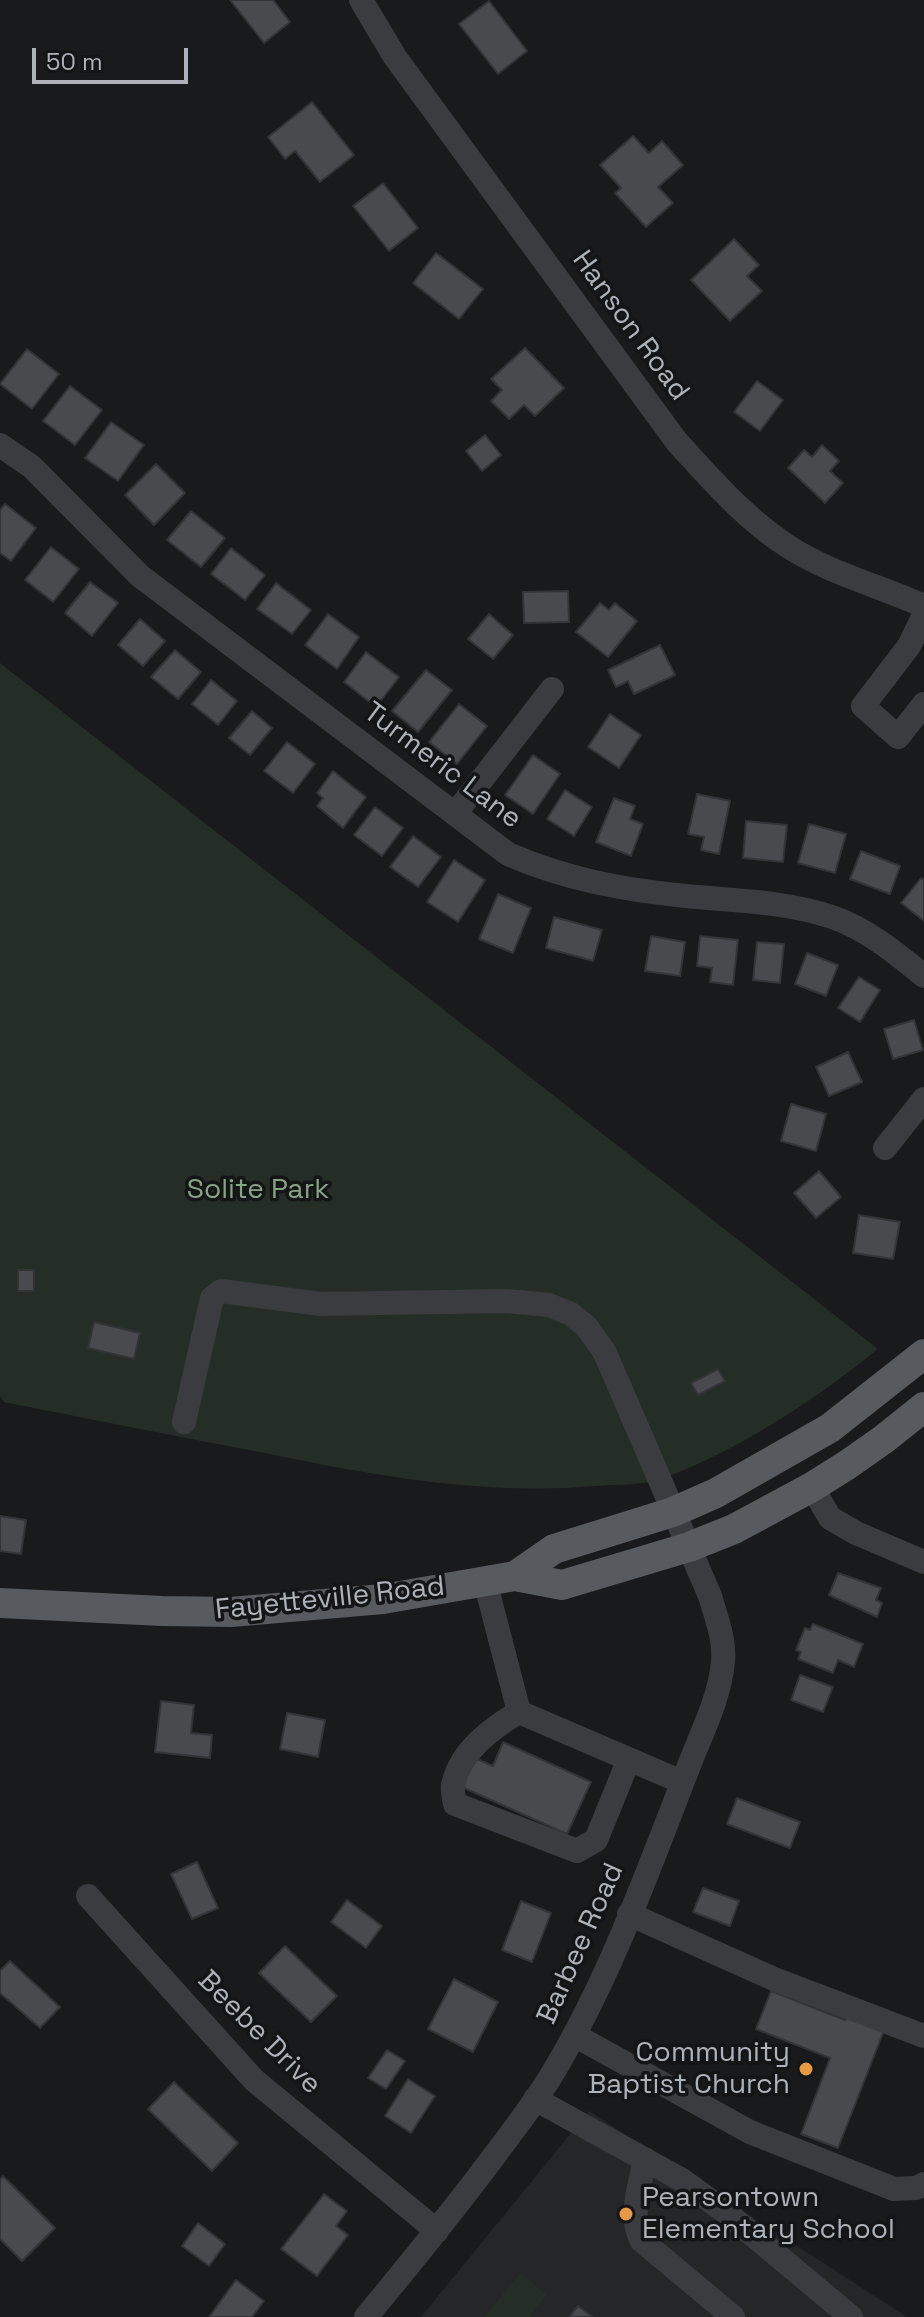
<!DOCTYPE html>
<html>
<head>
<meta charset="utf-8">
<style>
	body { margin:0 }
	#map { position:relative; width:924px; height:2317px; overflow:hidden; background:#191a1b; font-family:"Space Grotesk",sans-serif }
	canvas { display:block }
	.scale { position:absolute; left:32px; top:48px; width:156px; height:36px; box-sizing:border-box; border:4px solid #adb3ba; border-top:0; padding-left:10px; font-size:24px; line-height:28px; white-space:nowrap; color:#adb3ba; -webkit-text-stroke:6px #141516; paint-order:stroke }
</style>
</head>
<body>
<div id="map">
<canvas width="924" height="2317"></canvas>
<div class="scale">50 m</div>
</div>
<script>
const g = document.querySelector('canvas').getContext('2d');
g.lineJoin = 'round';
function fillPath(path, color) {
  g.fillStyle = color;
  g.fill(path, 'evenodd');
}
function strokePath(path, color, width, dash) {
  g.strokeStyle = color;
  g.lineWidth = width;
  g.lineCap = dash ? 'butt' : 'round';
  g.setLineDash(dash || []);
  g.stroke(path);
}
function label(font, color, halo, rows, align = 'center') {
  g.font = font + ' "Space Grotesk",sans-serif';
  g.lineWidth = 7;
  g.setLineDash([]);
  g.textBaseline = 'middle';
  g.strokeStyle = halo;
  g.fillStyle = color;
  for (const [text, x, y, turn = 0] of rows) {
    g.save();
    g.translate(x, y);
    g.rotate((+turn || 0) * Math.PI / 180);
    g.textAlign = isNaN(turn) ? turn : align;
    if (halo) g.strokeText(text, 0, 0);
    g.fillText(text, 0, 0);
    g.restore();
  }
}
fillPath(new Path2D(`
	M589,2111l318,206h-486z`), '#252628');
fillPath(new Path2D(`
	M0,663l878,686c-63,51 -140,102 -217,130 -19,7 -45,5 -66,7 -115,10 -228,-12 -341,-35 -83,-16 -166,-32 -250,-49l-4,-6z
	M521,2273l25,22 -17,22h-45z`), '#252e26');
const building = new Path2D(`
	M230,0h43l17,22 -26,21z
	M489,1l38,50 -29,23 -39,-50z
	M312,102l42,53 -34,27 -25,-31 -10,8 -17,-22z
	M633,136l16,17 13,-12 21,24 -25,22 15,16 -27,24 -31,-34 6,-5 -21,-23z
	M383,183l35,45 -29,23 -36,-45z
	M734,239l25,26 -12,11 15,15 -32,30 -39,-41z
	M436,253l47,36 -24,30 -46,-36z
	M525,348l39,40 -29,28 -11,-11 -15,14 -18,-18 11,-11 -11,-11z
	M27,349l32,25 -27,35 -32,-25z
	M757,381l26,19 -23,31 -26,-19z
	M70,386l32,24 -27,35 -32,-24z
	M111,422l33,23 -26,36 -33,-23z
	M485,435l16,20 -19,16 -16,-20z
	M822,445l17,16 -9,10 13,12 -18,20 -37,-35 16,-18 8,7z
	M156,464l29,29 -31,32 -29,-30z
	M5,504l31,24 -25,33 -11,-8v-43z
	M191,511l34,27 -24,29 -34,-27z
	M51,547l28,22 -26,33 -28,-22z
	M231,548l34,27 -20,25 -34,-26z
	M90,582l28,21 -26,33 -27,-23z
	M276,583l35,27 -19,24 -35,-25z
	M568,591l1,31 -45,1 -1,-31z
	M600,603l9,7 6,-7 22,18 -29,36 -32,-25z
	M328,614l31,23 -22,32 -32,-24z
	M489,614l24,21 -20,24 -25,-20z
	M140,619l25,22 -22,25 -25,-21z
	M660,645l15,30 -41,19 -6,-13 -12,6 -8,-17z
	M175,650l26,22 -23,27 -27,-22z
	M366,652l33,25 -23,30 -32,-25z
	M426,670l26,20 -34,42 -26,-21z
	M211,680l26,21 -19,24 -26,-21z
	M459,704l28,22 -30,38 -28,-22z
	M252,711l20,17 -22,27 -21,-17z
	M610,714l31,21 -22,33 -31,-21z
	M287,742l28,22 -22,29 -29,-22z
	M533,755l27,19 -27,40 -28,-19z
	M333,771l33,26 -23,31 -26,-22 6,-8 -6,-5z
	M565,790l27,17 -18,29 -27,-17z
	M697,794l33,7 -11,53 -18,-4 3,-13 -16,-3z
	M614,798l21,8 -5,13 13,5 -12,32 -35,-14z
	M375,807l28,21 -21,28 -28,-21z
	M746,821l41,4 -4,37 -40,-4z
	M809,824l37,10 -11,39 -37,-10z
	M413,836l28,21 -23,30 -28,-20z
	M861,851l39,15 -10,28 -40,-15z
	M454,860l31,20 -27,42 -31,-20z
	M921,878l3,2v41l-23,-18z
	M498,894l33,14 -18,45 -34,-14z
	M554,917l48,13 -9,31 -47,-13z
	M651,936l34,6 -5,34 -35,-5z
	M700,936l38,4 -5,45 -23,-3 2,-14 -15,-2z
	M757,942l27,2 -4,39 -27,-3z
	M807,953l31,12 -12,31 -31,-12z
	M859,977l21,13 -20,32 -22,-14z
	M914,1020l9,30 -30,9 -9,-30z
	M848,1052l14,30 -33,14 -13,-29z
	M791,1104l35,10 -10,37 -35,-10z
	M819,1171l22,26 -25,21 -22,-25z
	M859,1215l41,7 -7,37 -40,-6z
	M18,1270h16v21h-16z
	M94,1322l46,11 -6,26 -46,-11z
	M718,1369l7,12 -27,14 -7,-12z
	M0,1516l26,4 -5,34 -21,-3z
	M838,1573l43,15 -5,12 6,3 -5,14 -48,-22z
	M813,1624l50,20 -9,23 -16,-7 -5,13 -35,-14 3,-7 -5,-2 9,-22 5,2z
	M800,1675l33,12 -10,25 -32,-12z
	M161,1701l33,4 -3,28 21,2 -2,23 -55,-6z
	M287,1713l38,7 -7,37 -38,-8z
	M503,1742l88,40 -24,52 -105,-47 13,-29 18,8z
	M737,1798l63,24 -10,26 -63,-24z
	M197,1862l21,46 -26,11 -21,-45z
	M703,1888l36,13 -9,25 -37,-14z
	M347,1900l35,26 -16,22 -35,-26z
	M521,1901l30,12 -19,49 -30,-12z
	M285,1946l52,50 -26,26 -52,-49z
	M10,1961l50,46 -20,21 -40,-35v-22z
	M454,1979l44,23 -25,50 -45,-23z
	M771,1991l74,29 3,-7 37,15 -47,120 -37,-14 29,-76 -74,-29z
	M387,2050l18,11 -19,28 -18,-11z
	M408,2079l27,17 -24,37 -26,-17z
	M174,2082l64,61 -26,28 -64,-62z
	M3,2176l52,52 -33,33 -22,-22v-59z
	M324,2194l23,17 -11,15 12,9 -31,41 -36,-27z
	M198,2223l27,21 -16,22 -27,-20z
	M236,2280l28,21 -12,16h-43z
	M578,2306l15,11h-24z`);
fillPath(building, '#484a4e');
strokePath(building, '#333437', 2);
strokePath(new Path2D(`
	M361,0l34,57 282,385c35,38 68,77 112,105 40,26 91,39 135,59
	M0,445l32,22 108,109 368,278c57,25 116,36 178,42 49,5 99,5 146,21 35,12 64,36 92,59
	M924,615l-15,31 -46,60 35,31 26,-33
	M455,814l97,-125
	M885,1148l39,-49
	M184,1422l28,-124 9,-7 100,13 186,-3 42,4 22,9 16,13 18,26 105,243c6,21 15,43 13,65 -3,39 -25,79 -38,115 -39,100 -76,203 -131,295 -17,29 -39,57 -59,84 -42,56 -85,109 -129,162
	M812,1487l18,31 26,15 68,29
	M485,1581l34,131 163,70
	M519,1712c-27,16 -59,39 -66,73 -1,5 1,13 2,19l122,47 19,-11 33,-81
	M88,1896l166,184 183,151
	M629,1914l145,65 150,57
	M574,2035l176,97 144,57 22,-1 8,-4
	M535,2099l147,81 41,30 128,107
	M645,2159c-5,27 -16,55 -4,81l92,77`), '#3b3c40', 24);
strokePath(new Path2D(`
	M515,1576l39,-27 119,-37 43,-19 114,-65 94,-74
	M0,1603l162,8 69,1 152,-13 132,-23 47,9 127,-38 45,-18 78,-42 35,-22 37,-26 40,-32`), '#575a5f', 30);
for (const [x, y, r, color] of [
	[806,2069,8,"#e79a46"],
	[626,2214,8,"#e79a46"]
]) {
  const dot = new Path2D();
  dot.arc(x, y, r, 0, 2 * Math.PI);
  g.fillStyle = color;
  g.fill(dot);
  strokePath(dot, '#141516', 3);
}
label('28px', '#adb3ba', '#141516', [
	["Hanson Road",630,326,54],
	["Turmeric Lane",442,766,37],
	["Fayetteville Road",330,1599,-6],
	["Barbee Road",581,1944,-66],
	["Beebe Drive",259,2033,45]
]);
label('28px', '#87a485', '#141516', [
	["Solite Park",258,1190]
]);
label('28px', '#adb3ba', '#141516', [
	["Community",790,2053],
	["Baptist Church",790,2085],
	["Pearsontown",642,2198,"left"],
	["Elementary School",642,2230,"left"]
], 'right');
</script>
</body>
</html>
